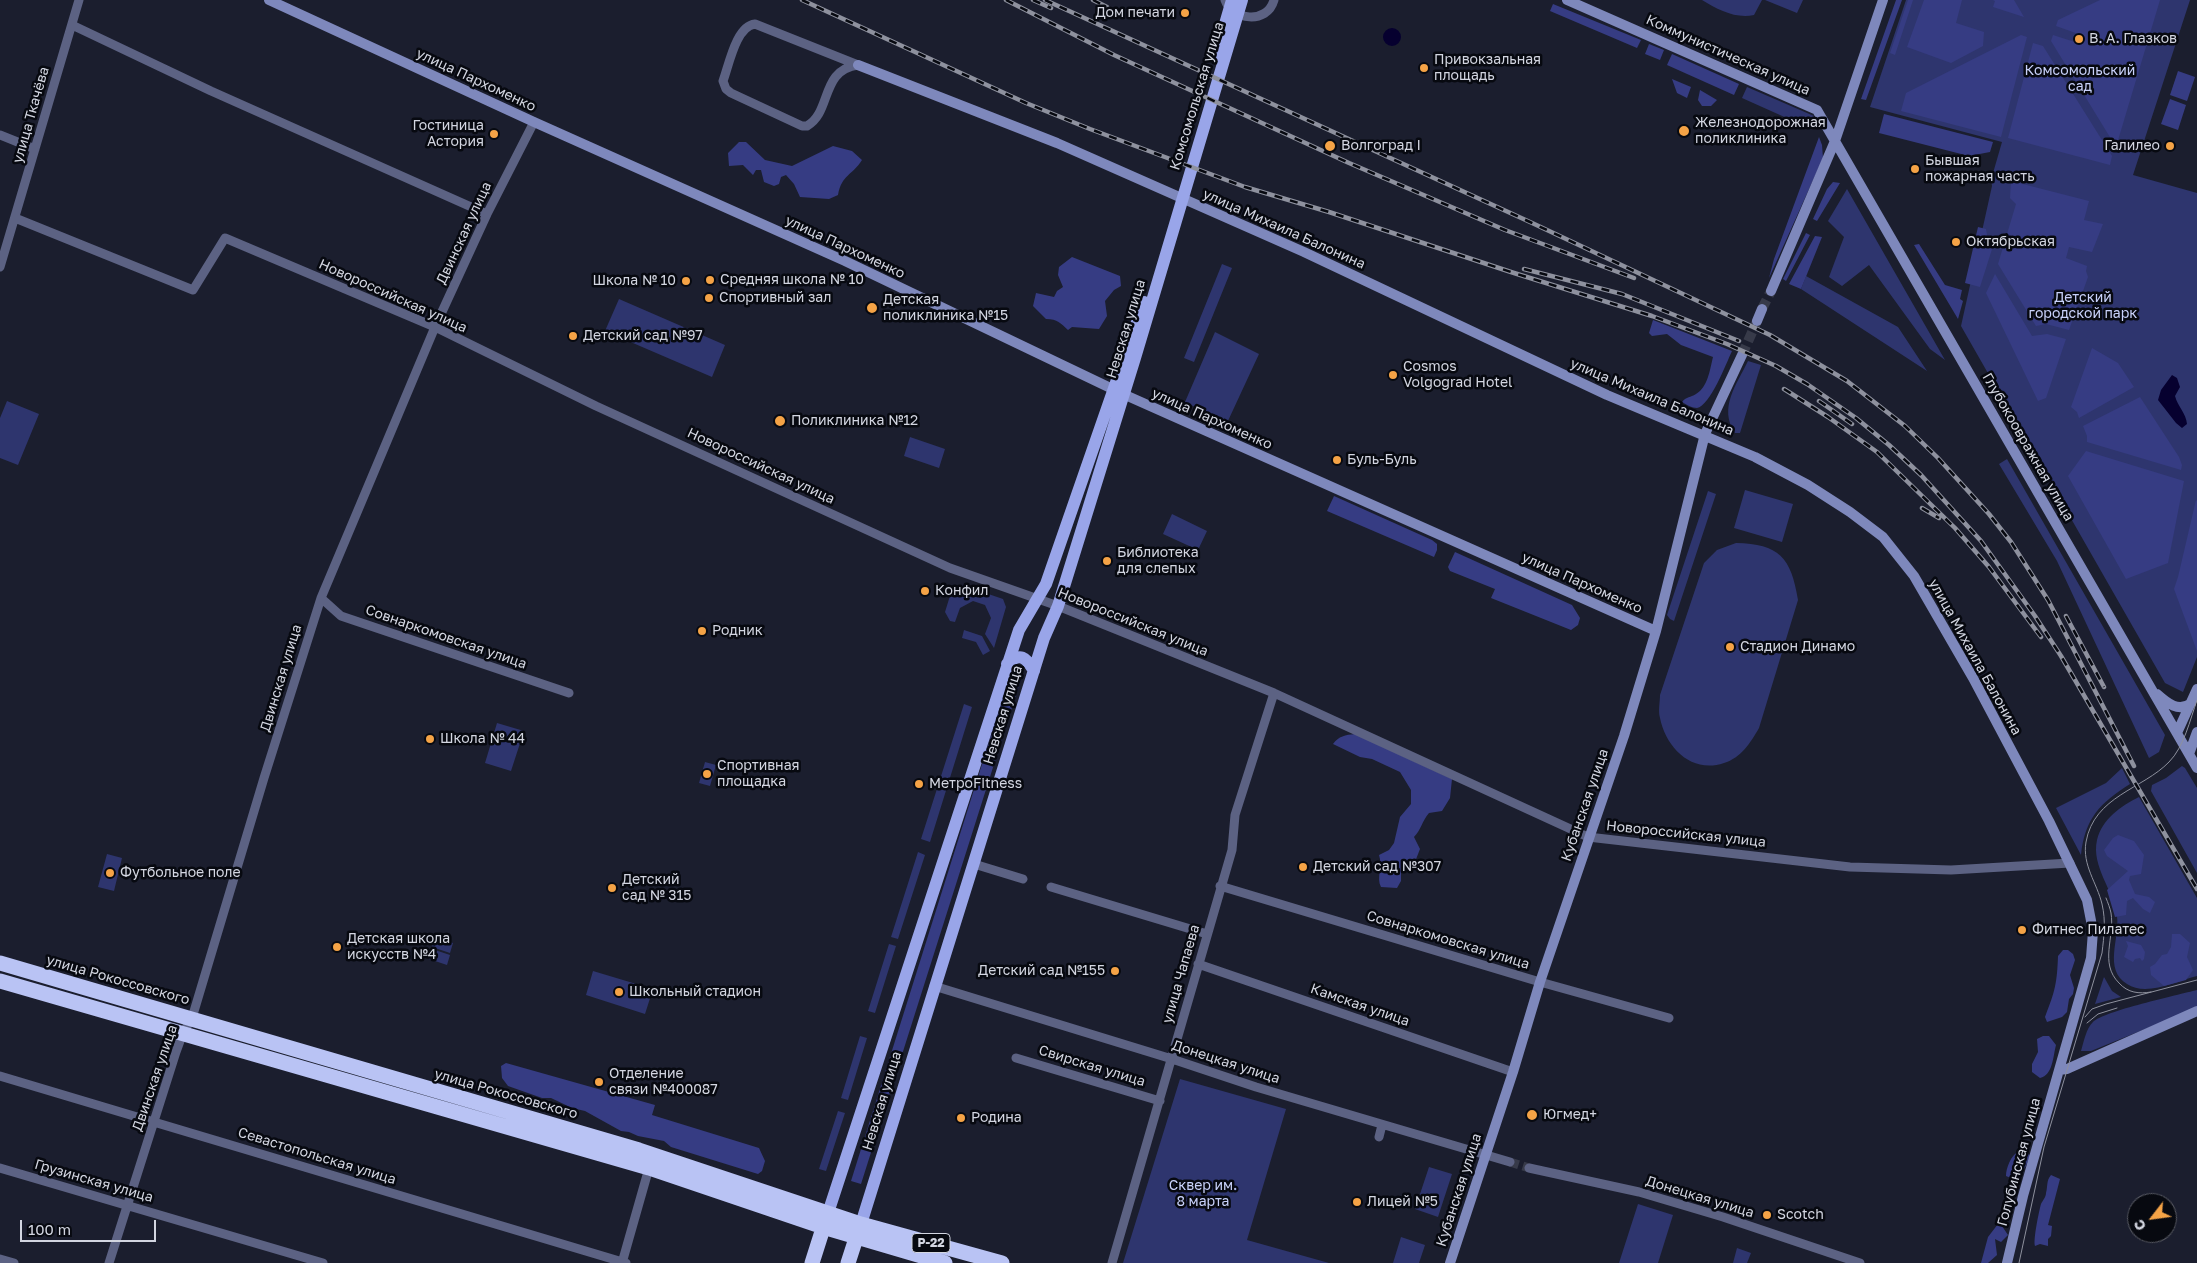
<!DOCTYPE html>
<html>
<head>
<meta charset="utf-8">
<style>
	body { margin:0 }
	#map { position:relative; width:2197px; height:1263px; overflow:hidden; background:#1b1e2e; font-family:"Golos Text",sans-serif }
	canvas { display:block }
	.north { position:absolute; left:2127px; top:1193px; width:50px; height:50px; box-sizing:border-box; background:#070910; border:1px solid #595b64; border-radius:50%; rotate:240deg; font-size:14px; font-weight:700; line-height:20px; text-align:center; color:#d3d6e1 }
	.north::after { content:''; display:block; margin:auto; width:18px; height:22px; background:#f5a346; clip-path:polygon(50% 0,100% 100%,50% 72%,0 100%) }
	.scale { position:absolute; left:20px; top:1220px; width:136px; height:22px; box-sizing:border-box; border:2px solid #d3d6e1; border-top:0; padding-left:6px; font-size:15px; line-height:18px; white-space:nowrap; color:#d3d6e1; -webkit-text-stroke:4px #070910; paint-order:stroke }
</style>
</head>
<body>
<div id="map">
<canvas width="2197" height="1263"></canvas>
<div class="north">С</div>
<div class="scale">100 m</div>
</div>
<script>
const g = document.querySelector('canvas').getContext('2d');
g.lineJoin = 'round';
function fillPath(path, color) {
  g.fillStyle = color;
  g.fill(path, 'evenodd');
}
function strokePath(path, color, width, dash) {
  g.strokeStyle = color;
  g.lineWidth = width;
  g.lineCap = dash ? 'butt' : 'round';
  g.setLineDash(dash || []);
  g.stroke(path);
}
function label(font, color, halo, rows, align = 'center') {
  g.font = font + ' "Golos Text",sans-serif';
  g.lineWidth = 5;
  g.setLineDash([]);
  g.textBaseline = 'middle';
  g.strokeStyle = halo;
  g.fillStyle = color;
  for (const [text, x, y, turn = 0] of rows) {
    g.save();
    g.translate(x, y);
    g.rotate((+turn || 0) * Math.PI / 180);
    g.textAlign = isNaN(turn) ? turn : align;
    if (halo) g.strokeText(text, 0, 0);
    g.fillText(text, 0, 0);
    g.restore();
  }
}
fillPath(new Path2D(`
	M1702,0h60l-8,15c-18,4 -36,-5 -52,-15z
	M1765,0h38l-6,13z
	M1906,0h284l-57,175 64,18v464l-14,35 -18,-9 -204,-357 31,-140 -1,-6 11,-38 -132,-35z
	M1747,87l67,29 -5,12 -67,-30z
	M1847,189l98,171 -15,-11 -61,-84 -27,21 -13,-9 15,-40 -16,-16z
	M1222,264l10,4 -38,94 -10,-4z
	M1806,276l92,51 29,44 -126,-82z
	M619,299l106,46 -13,32 -107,-46z
	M1215,332l44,22 -32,69 -42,-21z
	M1748,361l13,4 -21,68h-5c-17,-25 2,-49 13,-72z
	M7,401l32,13 -21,51 -18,-7v-40z
	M910,437l35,12 -6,19 -35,-12z
	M2007,459l158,276 -6,17 -10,6 -92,-197 -58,-97z
	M1745,490l48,14 -11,38 -48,-14z
	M1708,491l8,3 -42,127 -4,-2 -3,-4z
	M1172,514l35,17 -9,19 -35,-16z
	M1736,543c43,1 55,14 62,57l-39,128c-8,14 -18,30 -35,35 -32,11 -58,-15 -64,-45 -2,-7 0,-16 0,-23l44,-132 13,-13z
	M962,585l41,14 3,8 -12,41 -9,-14 6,-16 -6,-13 -12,-4 -13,7 -5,14 -5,-1 -5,-9 8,-26z
	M964,630l18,6 8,15 -7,4 -7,-13 -14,-4z
	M964,704l8,3 -42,135 -9,-3z
	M497,723l27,8 -13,40 -26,-8z
	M705,762l11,3 -6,21 -11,-3z
	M2182,766l3,2 12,20v85l-46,-82 1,-6 14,-7z
	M2122,768l8,16c-30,19 -45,34 -49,71l-25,-47 50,-25z
	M2139,797l58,101v78c-20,5 -51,21 -70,8 -24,-15 -7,-45 -10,-68 -3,-26 -26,-49 -20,-76 5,-21 24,-34 42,-43z
	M918,852l7,3 -27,84 -7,-2z
	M107,854l15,4 -8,33 -16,-4z
	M435,937l18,6 -3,10 -18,-6z
	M889,944l7,2 -21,67 -7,-2z
	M432,949l18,6 -3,10 -18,-6z
	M593,971l60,18 -8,25 -59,-19z
	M2104,977l8,14 9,6 -26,7z
	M2197,990v18l-106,43h-10c3,-10 5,-22 12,-29 11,-11 85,-27 104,-32z
	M860,1036l7,2 -19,62 -7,-2z
	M1180,1079l106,30 -39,131 82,23h-206z
	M838,1111l7,2 -19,58 -7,-2z
	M1429,1167l23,7 -14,43 -23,-8z
	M1638,1204l35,11 -15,48h-39z
	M1401,1237l24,8 -6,18h-26z
	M1737,1248l14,5 -4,10h-14z`), '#2e356e');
fillPath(new Path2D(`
	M1896,0h6l-36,100 -5,-1z
	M1908,0h5l-18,55 -5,-2z
	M1924,0h38l-6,23 28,9 -1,14 -32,17 -44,-16z
	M1993,0h21l10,17 -31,-10 2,-6z
	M2100,0h60l-44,147 -65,-106 2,-6 28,9 3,-8 -28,-10 2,-6z
	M1553,4l88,36 -4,8 -87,-37z
	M2021,35l6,2 -26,100 -100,-26 5,-18z
	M2033,43l10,3 69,110 -2,9 -102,-27z
	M1649,44l15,6 -4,10 -15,-6z
	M1672,54l67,30 -5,11 -67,-30z
	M2178,71l17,6 -8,24 -17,-6z
	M1672,79l19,8 -4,11 -10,-5z
	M1700,90l17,10 -6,6h-9l-4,-6z
	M2170,99l16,6 -8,25 -17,-6z
	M1884,114l109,28 -3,10 -21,4 -90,-23z
	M1819,137l3,8 1,13 -54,120 5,-19z
	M739,142h7l19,18 27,6 41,-20 19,5 10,9c-10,16 -20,14 -24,35l-9,4 -29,-2 -6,-13 -8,-9 -5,2 -2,7 -5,2 -10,-4 -3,-12h-5l-3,5 -10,-10 -14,1 -1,-13z
	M2011,181l78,20 -5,19 19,4 -11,28 -23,-5 -3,11 21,8 -1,5 2,6 -19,53 -23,-6 -10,2 -38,-62 18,-60 -6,-6z
	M1833,182l7,1 -23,38 -4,-2 14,-30z
	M1978,227l8,2 2,12 5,5 -13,41 -15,-4z
	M1806,233l4,2 -24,46 -3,-2z
	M1815,236l7,1 -21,52 -12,-5z
	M1919,244l26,41 17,5 -2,9 3,2 -5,18 -44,-74z
	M1072,257l48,19 1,10 -7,4 -9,11 2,15 -8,13 -27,-2 -4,3c-8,-7 -10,-11 -22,-11l-13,-13 3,-13 18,4 3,-6 6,-4 -5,-12 1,-8z
	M1995,274l37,62 15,-2 19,5 -20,59 -8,3 -52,-108z
	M1653,320l79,31c-6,13 -22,55 -35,57 -5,0 -10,-3 -15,-6 5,-6 8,-4 14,-8 12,-7 14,-25 17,-37l-32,-12 -14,-11 -15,2 -3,-3z
	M2092,348l26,15 16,24 -55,31 -2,-6 -6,-5z
	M2140,397l39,60 3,8 -1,5 -94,-28v-6l-4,-10z
	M2086,451l98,30 -16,82 -42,16 -58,-103z
	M1334,496l98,44 5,4v6l-3,7 -107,-46z
	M2196,500l1,1v150l-23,-62 4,-12z
	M1455,552l117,53 8,13 -2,7 -7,5 -80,-32 4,-9 -45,-18 -2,-4z
	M1010,675l11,4 -160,505 -10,-3z
	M1355,734l97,45 -2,19 -8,13 -13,2c-7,8 -8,17 -15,24l6,12 -7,18h-12v14l-4,7 -16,-1c-5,-9 2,-21 -2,-32l10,-5 5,-7 6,-26 11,-13v-14l-11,-18 -28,-13 -12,-2 -27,-13c6,-8 12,-9 22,-10z
	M2118,835l16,6 10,14 -3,19 -11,2 -1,4 6,14 14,3 6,5 -5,11 -7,-4 -10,-11 -6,3 -1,14 -11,2 -8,-27 21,-19 -21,-15 -3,-6 9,-12z
	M2172,934h8l10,9 -3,14 6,13 -7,10 -22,6 -13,-11 -1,-8 5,-3 7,-9 5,-1 4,-7z
	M2126,941l15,4 4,7 -1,7 -2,2 -2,-3 -5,1 -2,3 -9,-5 4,-11z
	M2063,950h5l5,4 2,6 -5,15 4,13 -1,6 -4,5 -2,13 -5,5 -15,5 -2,-5c10,-26 12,-33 13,-61z
	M2043,1036h6l7,9c-3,11 -3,30 -16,33l-8,-6v-8l6,-12 -1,-13z
	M506,1063l149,42 -3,10 107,33 6,13 -3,10 -4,3 -87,-27 -7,-6 -26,-5 -9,-4 -8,-1 -36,-20 -13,-3 -21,-10h-9l-34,-12 -6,-8 -1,-12z
	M2019,1151l11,4c-3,10 -7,19 -17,24l-7,-3c0,-8 5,-21 13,-25z
	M2051,1175l9,4 -12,46 4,1 -1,10 -3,3v7l-8,-2 -5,2c-2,-6 4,-35 6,-42 2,-4 5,-7 5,-11 2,-7 0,-12 5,-18z
	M2004,1211l6,4v5l-6,3 -2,3 6,9 -7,7 -6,-3 2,16 -9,8h-7l7,-26 10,-13 3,-11z`), '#363c83');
fillPath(new Path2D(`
	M1383 37a9 9 0 1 1 18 0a9 9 0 1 1-18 0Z
	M2172,375l5,3 3,9 -5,9c3,11 11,17 12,28l-5,4 -6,-5 -18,-23 3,-10z`), '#06002f');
strokePath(new Path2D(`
	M1510,1162l19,6`), '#373a49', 9, [9, 4.5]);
strokePath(new Path2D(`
	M1762,309l9,-18
	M1742,355l15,-34`), '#373a49', 10, [10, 5]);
strokePath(new Path2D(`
	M1225,0c7,20 42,25 49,0
	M755,24l103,41c-38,5 -26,47 -51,61h-5l-71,-33 -5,-4 -3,-8c6,-16 13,-55 32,-57z
	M72,25l139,66 276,123
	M0,135l35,14
	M15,218l178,72 32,-52 210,89 161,79 354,162 108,38 216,87 314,144 262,30 101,3 119,-7
	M0,267l79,-267
	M321,598l20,18 228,77
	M974,864l49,15
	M1220,886l320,96 129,36
	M1051,887l156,47
	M1198,964l315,108
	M934,986l238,73 84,28 254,75
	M1016,1058l144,43
	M0,1076l626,187
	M1379,1137l3,-12
	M0,1168l323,95
	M1529,1168l110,24 84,25 137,46
	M0,1259l14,4
	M109,1263l67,-211 7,-19 9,-15 72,-240 57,-180 114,-271 52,-113 47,-92
	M622,1263l27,-95
	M1112,1263l120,-413 3,-35 39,-122`), '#5c6283', 9);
strokePath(new Path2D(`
	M269,0l265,122 311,139 278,133 533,237
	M1567,0l250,110 380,658
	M858,65l199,78 247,109 303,143 148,62 53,28 42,27 33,25 31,39 59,102 76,143 38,79 6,31 -2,27 -68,238 -16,67
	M1771,291l64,-150 48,-141
	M1757,321l5,-12
	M2157,694c10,9 22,19 34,9
	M2177,733l20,-44
	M2189,754l8,-22
	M2059,1070l8,-1 130,-58
	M1450,1263l63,-191 27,-90 84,-246 32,-105 49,-197 37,-79`), '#7e88bc', 10);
strokePath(new Path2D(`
	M1216,55l16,-55
	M1007,664c13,-12 19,-7 27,7
	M828,1213l191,-583 27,-46 98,-282
	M861,1224l183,-586 14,-32 77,-248 107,-358`), '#99a5e9', 12);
strokePath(new Path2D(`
	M0,963l639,187 222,74 141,39
	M0,981l649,187 174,59 122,36
	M812,1263l14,-44
	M848,1263l11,-34`), '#b9c3f4', 15);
strokePath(new Path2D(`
	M2106,898c2,5 4,10 5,15 4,24 -12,50 8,70 9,10 20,11 32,9
	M2085,1017l7,-8 14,-5 91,-24
	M2087,1023l11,-9 19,-6
	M2019,1263l25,-116 58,-194c2,-17 4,-32 0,-49 -5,-21 -20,-39 -16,-62 8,-46 57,-53 83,-80 15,-15 21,-42 28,-62`), '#8e919e', 1);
const rail = new Path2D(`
	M802,0l224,103 64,26 155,58 84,25 185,61 138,43 75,28 49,22 31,18 49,34 33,27 32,30 60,66 54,75 26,40 136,233
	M1006,0l108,55 235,108 156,67 129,48
	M1033,0l18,8
	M1045,0l485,222 240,113 77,46 58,45 33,32 51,56 22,28 37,58 86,166
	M1093,0l14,7
	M1524,269l98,25 117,47
	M1784,389l44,28 49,35 78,76 34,39 52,70
	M1819,401l33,23
	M1922,508l17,10
	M2066,616l38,71`);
strokePath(rail, '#8e919e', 4.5);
strokePath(rail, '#070910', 2.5, [8]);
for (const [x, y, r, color] of [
	[1185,13,5,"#f5a346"],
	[2079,39,5,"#f5a346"],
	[1424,68,5,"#f5a346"],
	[1684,131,6,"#f5a346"],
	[494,134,5,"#f5a346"],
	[1330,146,6,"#f5a346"],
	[2170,146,5,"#f5a346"],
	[1915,169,5,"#f5a346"],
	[1956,242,5,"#f5a346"],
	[710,280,5,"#f5a346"],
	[686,281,5,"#f5a346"],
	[709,298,5,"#f5a346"],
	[872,308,6,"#f5a346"],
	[573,336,5,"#f5a346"],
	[1393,375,5,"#f5a346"],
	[780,421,6,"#f5a346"],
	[1337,460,5,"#f5a346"],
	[1107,561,5,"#f5a346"],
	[925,591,5,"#f5a346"],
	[702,631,5,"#f5a346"],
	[1730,647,5,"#f5a346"],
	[430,739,5,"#f5a346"],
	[707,774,5,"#f5a346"],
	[919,784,5,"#f5a346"],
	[1303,867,5,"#f5a346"],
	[110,873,5,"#f5a346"],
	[612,888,5,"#f5a346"],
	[2022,930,5,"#f5a346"],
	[337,947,5,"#f5a346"],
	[1115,971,5,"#f5a346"],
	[619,992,5,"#f5a346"],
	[599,1082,5,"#f5a346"],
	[1532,1115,6,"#f5a346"],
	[961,1118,5,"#f5a346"],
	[1357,1202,5,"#f5a346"],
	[1767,1215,5,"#f5a346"]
]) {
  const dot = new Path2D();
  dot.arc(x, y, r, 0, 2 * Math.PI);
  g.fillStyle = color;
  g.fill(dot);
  strokePath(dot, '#070910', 2);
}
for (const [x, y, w] of [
	[931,1243,38]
]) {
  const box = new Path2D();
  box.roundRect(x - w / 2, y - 9.5, w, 19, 4);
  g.fillStyle = '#070910';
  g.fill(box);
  strokePath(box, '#d3d6e1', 1);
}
label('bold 12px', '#d3d6e1', null, [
	["Р-22",931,1243]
]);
label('14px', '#d3d6e1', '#070910', [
	["Дом печати",1175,13,"right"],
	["В. А. Глазков",2089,39],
	["Привокзальная",1434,60],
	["площадь",1434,76],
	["Железнодорожная",1695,123],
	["поликлиника",1695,139],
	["Гостиница",484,126,"right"],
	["Астория",484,142,"right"],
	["Волгоград I",1341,146],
	["Галилео",2160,146,"right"],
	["Бывшая",1925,161],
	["пожарная часть",1925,177],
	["Октябрьская",1966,242],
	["Средняя школа № 10",720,280],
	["Школа № 10",676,281,"right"],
	["Спортивный зал",719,298],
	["Детская",883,300],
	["поликлиника №15",883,316],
	["Детский сад №97",583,336],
	["Cosmos",1403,367],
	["Volgograd Hotel",1403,383],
	["Поликлиника №12",791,421],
	["Буль-Буль",1347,460],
	["Библиотека",1117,553],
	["для слепых",1117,569],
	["Конфил",935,591],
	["Родник",712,631],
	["Стадион Динамо",1740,647],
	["Школа № 44",440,739],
	["Спортивная",717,766],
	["площадка",717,782],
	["МетроFitness",929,784],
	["Детский сад №307",1313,867],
	["Футбольное поле",120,873],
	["Детский",622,880],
	["сад № 315",622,896],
	["Фитнес Пилатес",2032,930],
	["Детская школа",347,939],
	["искусств №4",347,955],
	["Детский сад №155",1105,971,"right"],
	["Школьный стадион",629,992],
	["Отделение",609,1074],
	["связи №400087",609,1090],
	["Югмед+",1543,1115],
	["Родина",971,1118],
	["Лицей №5",1367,1202],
	["Scotch",1777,1215]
], 'left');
label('14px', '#d3d6e1', '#070910', [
	["Коммунистическая улица",1728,55,24],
	["улица Пархоменко",476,80,25],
	["Комсомольская улица",1197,96,-73],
	["улица Ткачёва",31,115,-74],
	["улица Михаила Балонина",1284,229,24],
	["Двинская улица",464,233,-65],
	["улица Пархоменко",845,247,25],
	["Новороссийская улица",393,296,24],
	["Невская улица",1126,329,-73],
	["улица Михаила Балонина",1652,397,23],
	["улица Пархоменко",1212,419,24],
	["Глубокоовражная улица",2028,447,60],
	["Новороссийская улица",761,466,25],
	["улица Пархоменко",1582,583,24],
	["Новороссийская улица",1133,622,22],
	["Совнаркомовская улица",446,637,19],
	["улица Михаила Балонина",1975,657,61],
	["Двинская улица",281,678,-73],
	["Невская улица",1003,715,-73],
	["Кубанская улица",1585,805,-71],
	["Новороссийская улица",1686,834,6],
	["Совнаркомовская улица",1448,940,17],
	["улица Чапаева",1181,974,-74],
	["улица Рокоссовского",118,980,16],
	["Камская улица",1360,1005,19],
	["Донецкая улица",1226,1062,18],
	["Свирская улица",1092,1066,17],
	["Двинская улица",155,1078,-71],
	["улица Рокоссовского",506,1094,16],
	["Невская улица",882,1101,-73],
	["Севастопольская улица",317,1156,17],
	["Голубинская улица",2019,1162,-75],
	["Грузинская улица",94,1181,16],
	["Кубанская улица",1459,1190,-72],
	["Донецкая улица",1700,1197,17]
]);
label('14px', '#c9d2fb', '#070910', [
	["Комсомольский",2080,71],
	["сад",2080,87],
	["Детский",2083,298],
	["городской парк",2083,314],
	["Сквер им.",1203,1186],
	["8 марта",1203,1202]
]);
</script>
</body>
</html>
